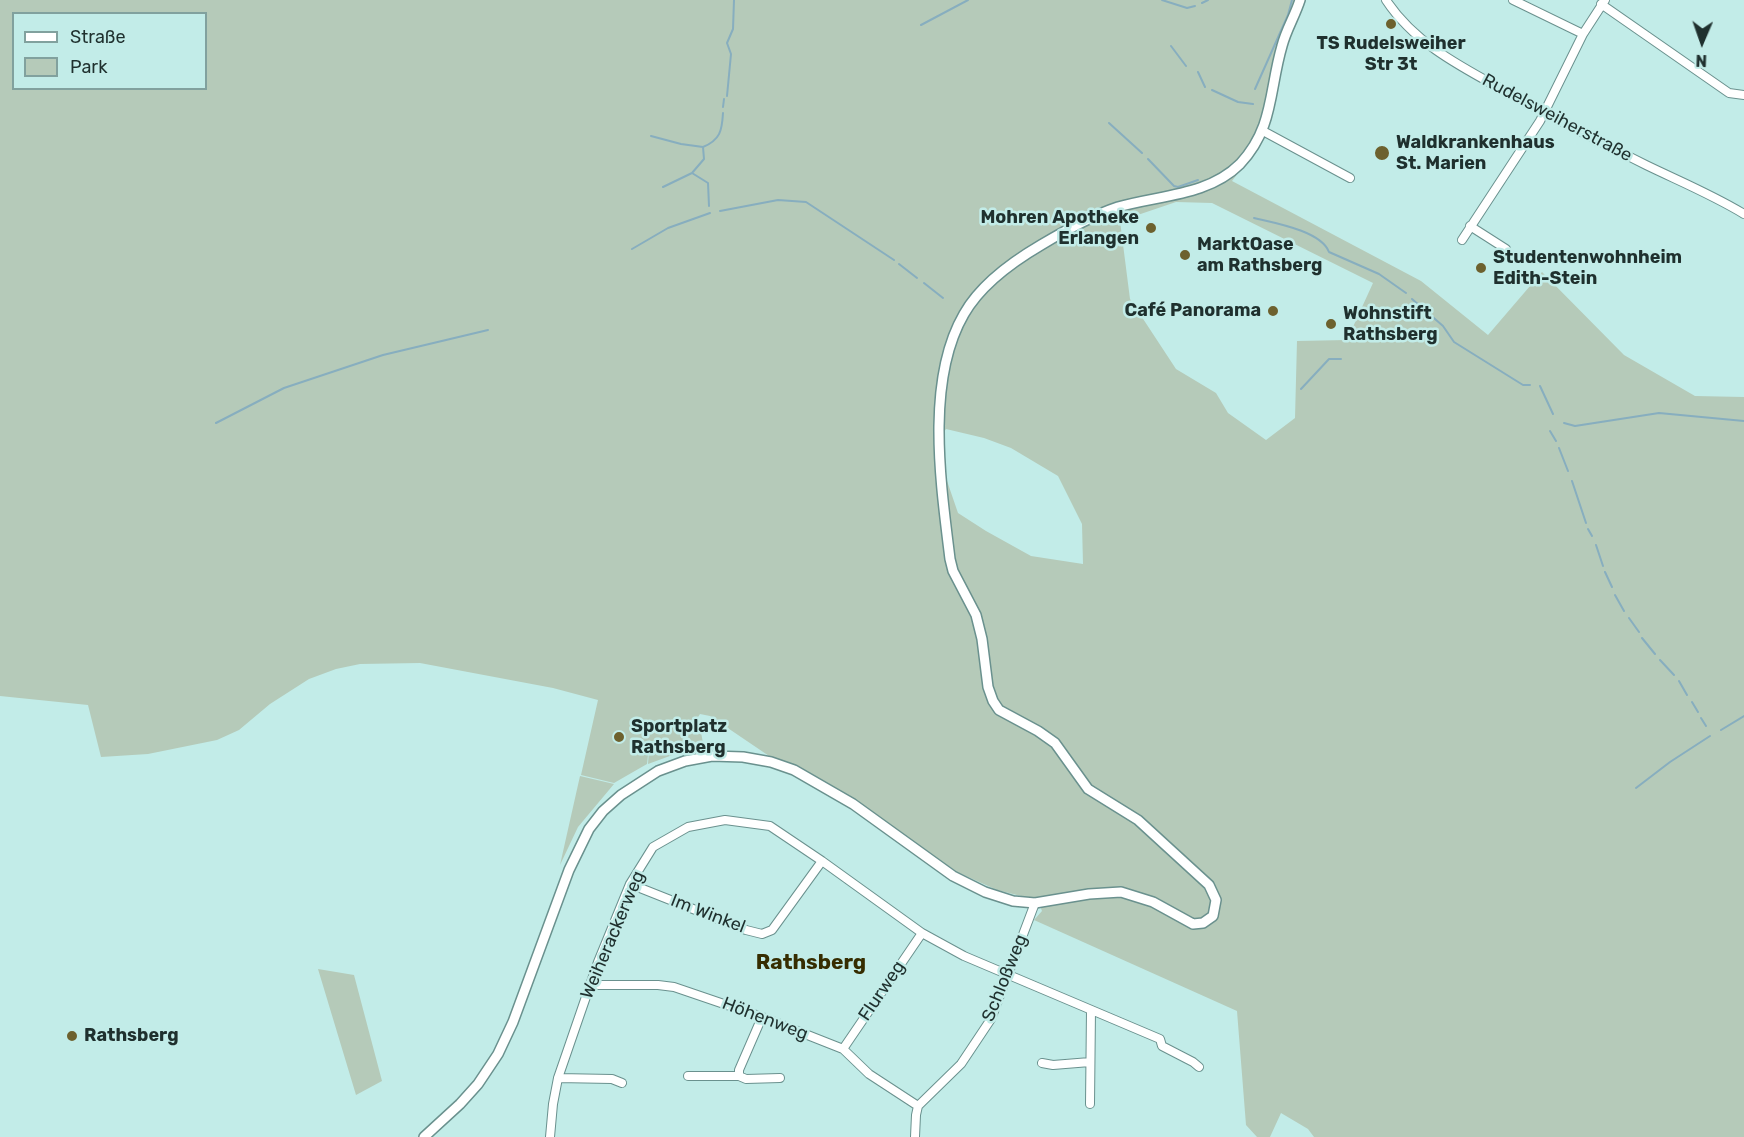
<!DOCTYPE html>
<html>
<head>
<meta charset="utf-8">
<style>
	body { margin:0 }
	#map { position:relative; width:1744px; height:1137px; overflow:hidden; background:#c2ece8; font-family:Rubik,sans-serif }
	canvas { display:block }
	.legend { position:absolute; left:12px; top:12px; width:195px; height:78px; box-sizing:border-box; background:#c2ece8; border:2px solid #81a19e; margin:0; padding:8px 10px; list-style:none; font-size:18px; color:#1f302e }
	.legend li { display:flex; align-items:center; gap:12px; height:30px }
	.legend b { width:30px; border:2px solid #81a19e }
	.north { position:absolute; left:1672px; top:12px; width:60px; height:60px; -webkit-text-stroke:4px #c2ece8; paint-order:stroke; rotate:182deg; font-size:16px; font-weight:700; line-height:24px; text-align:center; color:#1f302e }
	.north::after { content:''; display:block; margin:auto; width:21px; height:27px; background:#1f302e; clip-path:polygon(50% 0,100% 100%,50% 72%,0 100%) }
</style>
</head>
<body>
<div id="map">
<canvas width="1744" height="1137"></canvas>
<ul class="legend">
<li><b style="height:8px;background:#fff"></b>Straße</li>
<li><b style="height:16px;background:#b5cab9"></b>Park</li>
</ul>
<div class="north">N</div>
</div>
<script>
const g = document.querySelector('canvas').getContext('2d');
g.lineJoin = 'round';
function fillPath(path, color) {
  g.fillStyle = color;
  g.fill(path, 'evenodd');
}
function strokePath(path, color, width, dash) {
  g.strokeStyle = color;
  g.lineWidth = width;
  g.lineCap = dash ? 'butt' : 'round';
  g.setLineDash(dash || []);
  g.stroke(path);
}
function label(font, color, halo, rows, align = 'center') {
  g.font = font + ' Rubik,sans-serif';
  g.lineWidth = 5;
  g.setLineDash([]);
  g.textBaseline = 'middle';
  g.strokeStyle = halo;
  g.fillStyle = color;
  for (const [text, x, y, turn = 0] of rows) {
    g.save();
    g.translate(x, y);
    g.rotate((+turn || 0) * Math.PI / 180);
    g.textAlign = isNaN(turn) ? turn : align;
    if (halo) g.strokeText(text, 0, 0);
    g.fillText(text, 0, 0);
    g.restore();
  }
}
fillPath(new Path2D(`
	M0,0h1304l-15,35 -6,20 -9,52 -11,33 -31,41 189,100 67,54 54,-63 82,83 71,41 49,1v740h-430l-6,-8 -27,-16 -11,24h-13l-11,-12 -9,-114 -203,-91 8,-9 -5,-13 -12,-1 -28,-7 -40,-18 -111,-78 -34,-20 -40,-16 -62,-42 -10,-2 -2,3 6,31 -26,5 -30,11 2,-27 -3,27 -33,19 -33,-8 17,-75 -45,-12 -133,-25 -60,1 -24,5 -27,10 -39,25 -31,26 -22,10 -69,14 -47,3 -13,-52 -88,-9zM14,14h192v74h-192zM1176,202l36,1 161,80 -26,57 -50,1 -2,77 -29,22 -38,-27 -12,-20 -40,-24 -46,-70 -10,-78zM946,429l38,9 27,10 47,28 24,48 1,40 -52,-8 -45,-25 -28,-18 -12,-35 -2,-46z
	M580,776l34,8 -36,43 -18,38z
	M318,969l36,6 28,106 -26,14z`), '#b5cab9');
strokePath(new Path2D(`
	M1162,0l25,8 8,-2
	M1202,3l6,-3
	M921,25l47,-25
	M1171,46l15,20
	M1198,72l7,15
	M1255,89l33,-74 4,-15
	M1212,90l26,12 15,2
	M727,96l4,-42 -4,-11 6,-14 1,-29
	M723,107l1,-8
	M1109,123l33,30
	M651,136l30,8 22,3
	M1148,159l26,27 4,1 20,-7
	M663,187l29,-14
	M709,206l-1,-23 -16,-10 12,-14 -1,-12c17,-7 19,-16 20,-34
	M720,211l58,-11 28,2 88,58
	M1254,218c21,5 67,13 75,34l50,22 27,19
	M632,249l36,-21 42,-15
	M899,264l18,14
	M924,283l19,15
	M1412,299l31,27 11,16 69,43h7
	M1540,386l13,28
	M1301,389l28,-30h12
	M216,423l68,-35 99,-33 105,-25
	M1564,423l11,3 84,-13 85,8
	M1550,431l6,10
	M1559,448l9,23
	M1572,481l14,42
	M1588,529l4,7
	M1596,545l7,21
	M1605,572l7,15
	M1615,595l9,16
	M1629,618l10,14
	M1642,638l13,16
	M1660,660l14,15
	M1679,681l8,14
	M1692,702l6,10
	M1701,718l5,8
	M1721,730l23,-14
	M1636,788l34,-26 40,-26`), '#87aebf', 2);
const minor = new Path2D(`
	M1386,0c31,47 82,70 130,97 43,24 86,46 130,68 33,16 67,30 98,49
	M1513,0l70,34
	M1601,4l128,89 15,2
	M1263,131l87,47
	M1470,226l36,23
	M1462,240l78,-119 43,-87 22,-34
	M630,884l116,46 16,4 10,-4 50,-69
	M591,985h67l16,2 88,30 81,32 26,25 49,32
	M843,1049l79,-116
	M1042,1063l11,2 37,-3
	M688,1076h51v-6l23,-53
	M739,1076l7,3 34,-1
	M558,1078l54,1 10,4
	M1090,1104l1,-94
	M550,1137l3,-33 5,-26 40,-116 32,-78 23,-37 35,-20 37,-7 45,6 52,35 100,72 42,23 196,83 2,7 31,16 6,5
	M915,1137l1,-22 2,-9 43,-42 30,-45 44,-116`);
const tertiary = new Path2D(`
	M424,1137l36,-33 18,-20 20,-30 15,-32 56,-152 20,-41 14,-18 18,-16 37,-24 27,-10 27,-5 31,1 28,5 23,8 59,34 100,72 32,16 28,9 22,2 54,-9 32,-2 32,10 40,22 10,-1 10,-7 3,-16 -7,-15 -71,-65 -50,-31 -33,-46 -17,-12 -39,-21 -6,-9 -5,-14 -6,-48 -6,-24 -23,-44 -3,-12c-9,-74 -25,-178 14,-245 17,-30 48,-52 77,-69 25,-15 50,-29 77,-38 41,-12 90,-11 122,-43 34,-36 29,-74 42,-118 4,-16 13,-30 18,-46`);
strokePath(minor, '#6a918e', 10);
strokePath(tertiary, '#6a918e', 12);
strokePath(minor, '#fff', 8);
strokePath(tertiary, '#fff', 9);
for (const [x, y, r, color] of [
	[1391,24,6,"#6d612e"],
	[1382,153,8,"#6d612e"],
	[1151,228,6,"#6d612e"],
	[1185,255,6,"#6d612e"],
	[1481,268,6,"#6d612e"],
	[1273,311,6,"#6d612e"],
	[1331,324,6,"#6d612e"],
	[619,737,6,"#6d612e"],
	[72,1036,6,"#6d612e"]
]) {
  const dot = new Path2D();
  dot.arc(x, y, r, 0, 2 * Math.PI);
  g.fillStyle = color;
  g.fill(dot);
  strokePath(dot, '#c2ece8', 2);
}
label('bold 18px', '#1f302e', '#c2ece8', [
	["TS Rudelsweiher",1391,44,"center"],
	["Str 3t",1391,65,"center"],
	["Waldkrankenhaus",1396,143],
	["St. Marien",1396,164],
	["Mohren Apotheke",1139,218,"right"],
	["Erlangen",1139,239,"right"],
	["MarktOase",1197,245],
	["am Rathsberg",1197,266],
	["Studentenwohnheim",1493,258],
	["Edith-Stein",1493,279],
	["Café Panorama",1261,311,"right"],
	["Wohnstift",1343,314],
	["Rathsberg",1343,335],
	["Sportplatz",631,727],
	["Rathsberg",631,748],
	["Rathsberg",84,1036]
], 'left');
label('18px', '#1f302e', '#c2ece8', [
	["Rudelsweiherstraße",1557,118,28],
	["Im Winkel",708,914,21],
	["Weiherackerweg",613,935,-67],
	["Schloßweg",1005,978,-68],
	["Flurweg",882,991,-56],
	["Höhenweg",765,1019,21]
]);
label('bold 21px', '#362d01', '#c2ece8', [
	["Rathsberg",811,963]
]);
</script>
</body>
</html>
